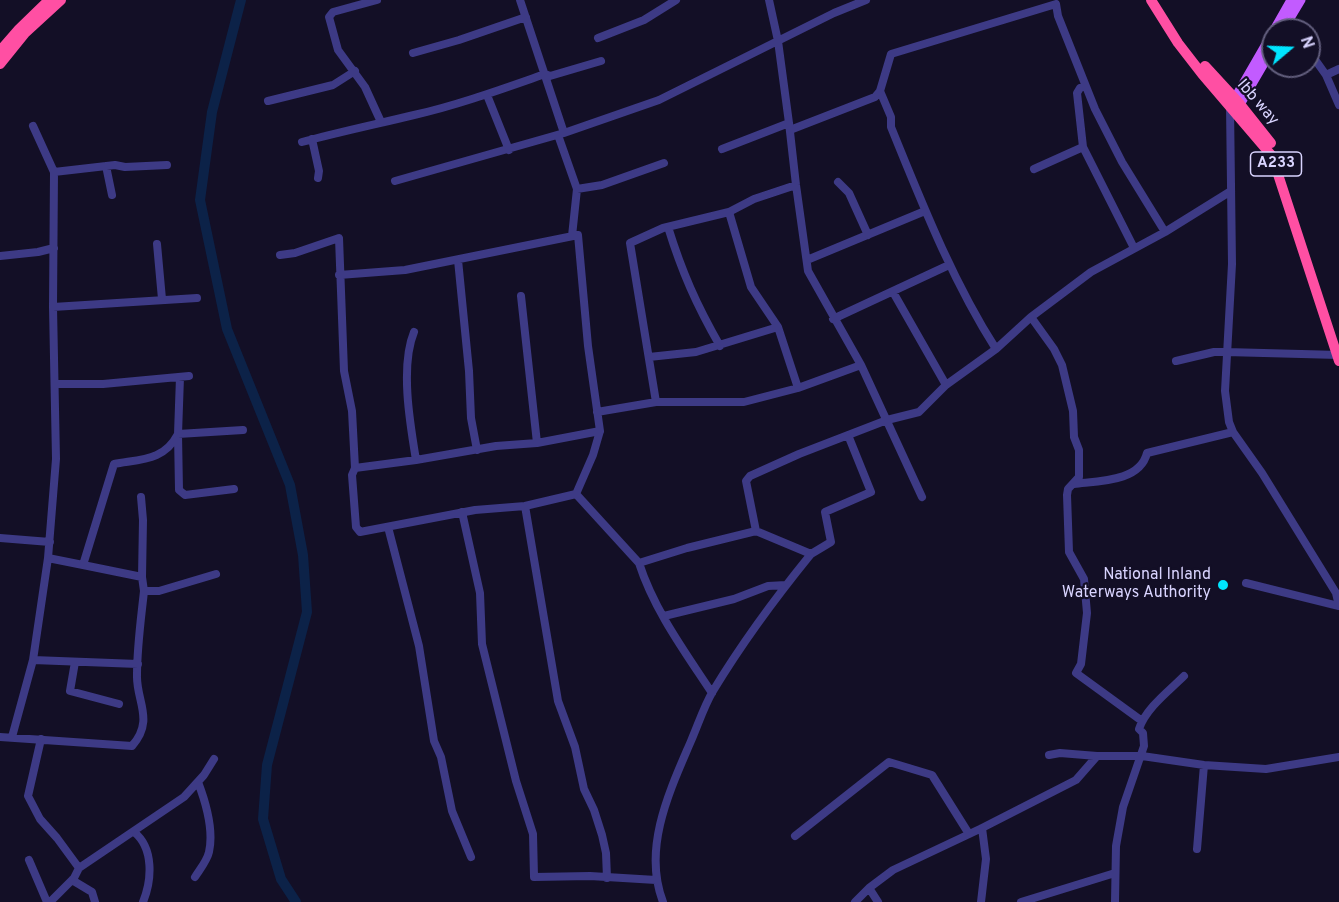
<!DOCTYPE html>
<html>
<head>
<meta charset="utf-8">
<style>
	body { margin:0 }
	#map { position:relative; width:1339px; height:902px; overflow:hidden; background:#130f26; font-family:Overpass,sans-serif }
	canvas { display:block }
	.north { position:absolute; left:1261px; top:18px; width:60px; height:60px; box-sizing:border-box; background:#130f26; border:2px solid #625e7d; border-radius:50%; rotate:71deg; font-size:16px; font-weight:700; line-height:24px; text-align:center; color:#d9d4ff }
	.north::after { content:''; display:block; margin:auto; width:21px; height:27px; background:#00e5ff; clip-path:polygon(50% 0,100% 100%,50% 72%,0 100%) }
</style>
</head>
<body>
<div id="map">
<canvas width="1339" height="902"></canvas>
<div class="north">N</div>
</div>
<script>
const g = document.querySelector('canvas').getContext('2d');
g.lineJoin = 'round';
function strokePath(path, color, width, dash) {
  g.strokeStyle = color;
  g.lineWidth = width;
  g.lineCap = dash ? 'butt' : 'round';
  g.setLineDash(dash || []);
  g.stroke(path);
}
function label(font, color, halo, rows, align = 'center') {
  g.font = font + ' Overpass,sans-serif';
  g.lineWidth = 4.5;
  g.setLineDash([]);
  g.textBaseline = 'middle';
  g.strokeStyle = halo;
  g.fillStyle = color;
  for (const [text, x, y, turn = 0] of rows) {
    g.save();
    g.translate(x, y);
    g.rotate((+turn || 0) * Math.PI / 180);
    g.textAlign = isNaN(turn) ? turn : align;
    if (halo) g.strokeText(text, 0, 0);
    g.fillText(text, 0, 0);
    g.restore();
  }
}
strokePath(new Path2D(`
	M241,0l-29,112 -12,88 27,129 63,156 13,70 4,57 -40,153 -4,54 18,60 15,23`), '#0c2248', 10);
strokePath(new Path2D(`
	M377,0l-44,12 -4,5 9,33 27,37 16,35
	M520,0l44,133 95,-33 175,-87 32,-13
	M769,0l9,41 11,82 7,62 12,86 53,94 61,132
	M598,38l46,-18 32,-20
	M1309,51l17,24 13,30
	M413,53l46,-13 67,-23
	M1326,75l13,-6
	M1085,86l-5,2 -3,5 6,54 51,101
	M880,91l11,26v10c31,76 61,153 105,222
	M487,95l22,55
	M268,101l65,-16 22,-14
	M1230,106l2,158 -7,127 4,31 4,10 29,41 74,120 3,13
	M790,130l85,-33 5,-6 11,-37 165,-50 2,12 37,93 27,53 43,70
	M558,135l19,54 -5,47
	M312,139l7,32 -1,7
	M302,142c37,-10 75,-18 112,-27 44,-10 88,-26 131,-41l5,2 51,-15
	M722,149l67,-26
	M106,166l6,29
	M1034,169l49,-22
	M54,172l61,-7 10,2 42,-2
	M395,181l169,-48
	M838,182l11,11 19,42
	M577,189l25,-4 62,-22
	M729,212l22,75 27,40 20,61
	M668,227c14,45 28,77 52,119
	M157,244l5,55
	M280,255l15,-2 44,-15 5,133 8,40 3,57 -3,7 4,52 4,5 115,-22 50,-4 51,-12
	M0,256l38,-4 16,-4
	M458,260l11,111 2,47 6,32
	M807,260l118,-49
	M339,275l66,-5 173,-35 10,111 12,85 -7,24 -17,39
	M893,292l53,93
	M521,296l16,147
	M53,307l144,-9
	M1031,317l23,32 8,16 11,46 1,26 5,13v27l-11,12 -1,6 2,57 15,27 3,34 -6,51 -5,9 66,48
	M833,319l116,-54
	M414,332c-14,34 -4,92 2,128
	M649,357l47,-5 82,-25
	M1176,361l38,-9h12l113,3
	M180,377l-2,57 1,56 6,5 49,-6
	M56,384h47l86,-8
	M656,402l-26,-159 33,-15 66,-16 25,-13 42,-14
	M597,412l59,-10h88l54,-14 63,-23
	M355,468l61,-8 80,-14 41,-3 63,-12
	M1074,484c24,-3 66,-2 73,-31l86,-21
	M576,494l63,69c15,47 46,89 73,130
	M141,497l2,23 -1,57
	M525,506l33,195 17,46 9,42 10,21 8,25 4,18 1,25
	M462,512l18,81 2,51 34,137 17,53 1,43 56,-1 66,4
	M388,527l31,119 15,95 7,16 11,54 19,46
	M756,531l-10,-50 4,-5 49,-22 88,-34 32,-8 27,-27 50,-36 35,-32 60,-45 74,-40 66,-41
	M0,538l50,4
	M811,554l20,-12 -6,-30 46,-20 -23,-57
	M48,558l35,7 31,-101c27,-5 50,-3 64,-30l65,-4
	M639,563l48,-15 69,-17 55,23c-35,43 -69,89 -98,137 -9,15 -15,34 -22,50 -21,49 -49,107 -28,161
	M1246,583l93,23
	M144,591h15l57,-17
	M664,616l70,-17 34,-13 18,-1
	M33,660l105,4
	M75,662l-5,29 49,13
	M0,737l132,9c23,-26 4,-45 5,-71 0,-28 4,-56 7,-84l-2,-14 -59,-12
	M12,737l21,-77 15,-102 8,-99 -3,-152 1,-135 -21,-46
	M41,739l-13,57 12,23 17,19 22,30
	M1049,755l11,-2 37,3
	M134,832c20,16 18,48 9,70
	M795,836l94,-74 43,13 37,59
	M1197,849l7,-84
	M29,860l18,42
	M195,877c5,-8 12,-16 14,-25 5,-22 -3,-49 -11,-70
	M72,880l20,12 3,10
	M869,888l9,14
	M50,902l24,-24 5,-10 105,-71 20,-22 10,-16
	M855,902l14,-14 24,-18 89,-42 94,-48 21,-24h45l62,9 62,4 73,-12
	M981,902l5,-43 -4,-31
	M1021,902l94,-29
	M1115,902l1,-56 7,-39 21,-61 -1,-13 -4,-4c7,-21 30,-38 45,-53`), '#3d3a85', 8);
strokePath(new Path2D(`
	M1274,30l17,-30
	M1283,30l18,-30
	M1232,103l41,-71
	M1238,108l35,-60`), '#c25bff', 9);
strokePath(new Path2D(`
	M1151,0l27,43 24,31 70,82 67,205
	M0,51l19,-22 30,-29
	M0,64l25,-31 36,-33
	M1205,66l35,38 31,39`), '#ff4fa3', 10);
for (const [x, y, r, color] of [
	[1223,585,6,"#00e5ff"]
]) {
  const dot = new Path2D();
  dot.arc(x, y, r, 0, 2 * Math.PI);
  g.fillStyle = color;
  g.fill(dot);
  strokePath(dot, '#130f26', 2);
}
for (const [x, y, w] of [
	[1276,164,51]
]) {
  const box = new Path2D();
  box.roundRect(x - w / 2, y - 12, w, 24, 4.5);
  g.fillStyle = '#130f26';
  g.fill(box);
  strokePath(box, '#d9d4ff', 1.5);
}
label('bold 15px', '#d9d4ff', null, [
	["A233",1276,164]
]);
label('16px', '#d9d4ff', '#130f26', [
	["Ibb way",1257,103,49]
]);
label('16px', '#d9d4ff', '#130f26', [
	["National Inland",1211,576],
	["Waterways Authority",1211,594]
], 'right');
</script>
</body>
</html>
